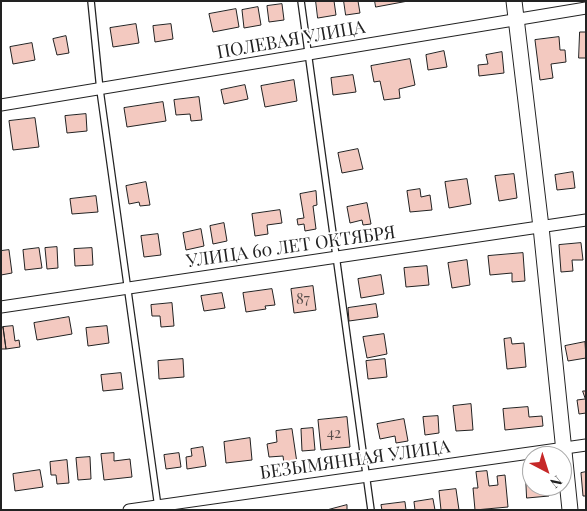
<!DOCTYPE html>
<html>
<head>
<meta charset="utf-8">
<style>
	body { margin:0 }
	#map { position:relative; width:587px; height:511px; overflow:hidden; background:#fff; font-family:"Playfair Display",serif }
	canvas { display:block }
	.frame { position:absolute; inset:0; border:2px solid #222; pointer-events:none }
	.north { position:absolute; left:522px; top:446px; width:50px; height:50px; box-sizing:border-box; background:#fff; border:1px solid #a7a7a7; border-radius:50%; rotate:140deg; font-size:14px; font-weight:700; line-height:20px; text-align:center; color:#222 }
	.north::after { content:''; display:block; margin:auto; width:18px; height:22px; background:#c62828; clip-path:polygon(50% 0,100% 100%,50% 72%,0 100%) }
</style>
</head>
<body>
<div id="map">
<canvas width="587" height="511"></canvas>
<div class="frame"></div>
<div class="north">N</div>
</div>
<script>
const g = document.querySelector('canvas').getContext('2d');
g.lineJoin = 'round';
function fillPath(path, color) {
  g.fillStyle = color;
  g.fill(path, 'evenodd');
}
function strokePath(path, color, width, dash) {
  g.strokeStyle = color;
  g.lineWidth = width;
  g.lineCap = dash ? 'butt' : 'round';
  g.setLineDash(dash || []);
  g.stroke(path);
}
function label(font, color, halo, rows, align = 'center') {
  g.font = font + ' "Playfair Display",serif';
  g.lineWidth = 4;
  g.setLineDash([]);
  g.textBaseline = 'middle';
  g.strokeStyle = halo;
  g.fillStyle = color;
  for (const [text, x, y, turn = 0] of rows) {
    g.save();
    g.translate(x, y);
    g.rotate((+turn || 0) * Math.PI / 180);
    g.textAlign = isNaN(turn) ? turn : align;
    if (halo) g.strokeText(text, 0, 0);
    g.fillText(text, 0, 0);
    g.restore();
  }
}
const building = new Path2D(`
	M316,1h18l2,14 -18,3z
	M344,1h14l2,12 -14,2z
	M375,1h33l-32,6z
	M282,4l2,16 -15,2 -2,-16z
	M258,7l3,18 -17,3 -2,-18z
	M236,9l3,18 -26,5 -4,-18z
	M136,24l3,19 -26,4 -3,-19z
	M171,24l2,15 -18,3 -2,-16z
	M580,32h6v26h-7z
	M66,36l3,17 -12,2 -4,-16z
	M559,37l1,13h5l1,12 -15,2 2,14 -13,2 -5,-40z
	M32,43l3,17 -22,4 -3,-17z
	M444,51l3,16 -19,3 -2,-15z
	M502,52l2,21 -25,3 -1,-11 10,-1 -2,-9z
	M410,59l5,26 -16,4 1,9 -16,2 -4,-19 -6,1 -3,-16z
	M353,75l3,17 -23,3 -2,-17z
	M294,80l3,21 -32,6 -4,-21z
	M245,85l3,14 -24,5 -3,-14z
	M199,97l3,23 -11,1 -1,-7 -14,1 -2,-15z
	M163,102l3,19 -39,6 -3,-19z
	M86,114l1,17 -20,2 -2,-17z
	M35,118l4,29 -26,3 -4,-29z
	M358,149l5,20 -21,4 -4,-20z
	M573,172l2,16 -18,2 -2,-15z
	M514,174l3,24 -18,3 -4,-25z
	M467,179l4,25 -22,4 -4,-26z
	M146,182l4,23 -10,1 -1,-4 -10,2 -3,-18z
	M420,189l1,8 9,-2 2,15 -22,2 -3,-21z
	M316,191l1,14 -4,1 3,23 -11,2 -1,-7 -6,1 -1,-6 7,-1 -4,-24z
	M96,196l2,16 -26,2 -2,-15z
	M367,203l4,21 -8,1 -1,-5 -12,3 -3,-16z
	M280,210l2,13 -15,2 1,9 -13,2 -3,-22z
	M224,223l3,18 -14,3 -3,-18z
	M201,229l3,17 -18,4 -3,-17z
	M158,234l3,21 -17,2 -3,-21z
	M581,243l2,17h-11l1,11 -12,1 -2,-27z
	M57,247l1,21 -11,1 -2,-21z
	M39,248l3,20 -17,2 -2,-20z
	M92,248l1,17 -18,1 -1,-17z
	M9,250l3,23 -11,2v-24z
	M523,253l2,28 -13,1v-9l-22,2 -2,-19z
	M467,260l3,25 -18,3 -4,-25z
	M427,266l2,19 -23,2 -2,-19z
	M381,275l3,19 -23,4 -3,-19z
	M313,286l3,24 -22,3 -3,-24z
	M272,289l3,16 -10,1 1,3 -20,3 -3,-19z
	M222,293l3,15 -21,3 -3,-15z
	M172,303l2,23 -13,1 -1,-11h-8l-1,-11z
	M376,304l2,13 -29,4 -1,-13z
	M69,317l3,17 -35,6 -3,-17z
	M13,326l2,15 4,-1 1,7 -14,2 -3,-22z
	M107,326l2,17 -21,3 -2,-18z
	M1,327h2l3,22h-5z
	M384,334l3,20 -20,4 -4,-21z
	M511,338l1,6 12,-1 2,24 -19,2 -3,-30z
	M585,342l1,16 -18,3 -3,-15z
	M183,359l1,18 -25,2 -1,-18z
	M385,359l2,18 -19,2 -2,-18z
	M121,373l2,16 -20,2 -2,-16z
	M583,391h3v22l-7,1 -2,-14 8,-1z
	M471,404l2,26 -17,1 -3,-25z
	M528,407l1,10 13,-1 1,10 -38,4 -2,-21z
	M438,416l1,17 -14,2 -2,-18z
	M347,417l3,30 -29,3 -3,-30z
	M404,419l4,22 -12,2 -1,-7 -15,3 -3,-15z
	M313,428l2,22 -13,1 -1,-22z
	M292,429l5,34 -13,1 -1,-8 -14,1 -2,-13 10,-2 -1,-11z
	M250,438l2,22 -26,3 -2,-21z
	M203,447l3,19 -19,3 -1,-12 6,-1 -1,-7z
	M114,453v8l16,-2 2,18 -28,3 -3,-26z
	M179,453l2,14 -15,2 -2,-14z
	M90,457l1,22 -13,1 -2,-22z
	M67,460l2,23 -12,1 -1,-9h-5l-1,-13z
	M40,470l3,17 -28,4 -2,-17z
	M487,471l2,15 9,-1 -1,-9 8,-1 3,32 -33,3 -2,-22h5l-2,-16z
	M586,472v24h-3l-2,-23z
	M526,477h6v9h16l1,10 -22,2z
	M456,489l3,21h-18l-2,-19z
	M433,499l2,11h-20l-1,-8z
	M405,502l1,8h-24l-1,-5z
	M347,505v5h-20z`);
fillPath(building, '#f3c9c0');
strokePath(building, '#222', 1);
const service = new Path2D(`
	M91,1l9,89 58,417
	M301,1l70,509`);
const minor = new Path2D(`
	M1,105l585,-97
	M1,307l585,-87
	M129,510l457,-65`);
const tertiary = new Path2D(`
	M514,1l27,226 29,283`);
strokePath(service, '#222', 8);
strokePath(minor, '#222', 13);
strokePath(tertiary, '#222', 17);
strokePath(service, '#fff', 5.5);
strokePath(minor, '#fff', 11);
strokePath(tertiary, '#fff', 15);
label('15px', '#564c4a', null, [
	["87",303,299],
	["42",334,433]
]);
label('18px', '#222', '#fff', [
	["ПОЛЕВАЯ УЛИЦА",291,40,-10],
	["УЛИЦА 60 ЛЕТ ОКТЯБРЯ",291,247,-8],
	["БЕЗЫМЯННАЯ УЛИЦА",355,460,-8]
]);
</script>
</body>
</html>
